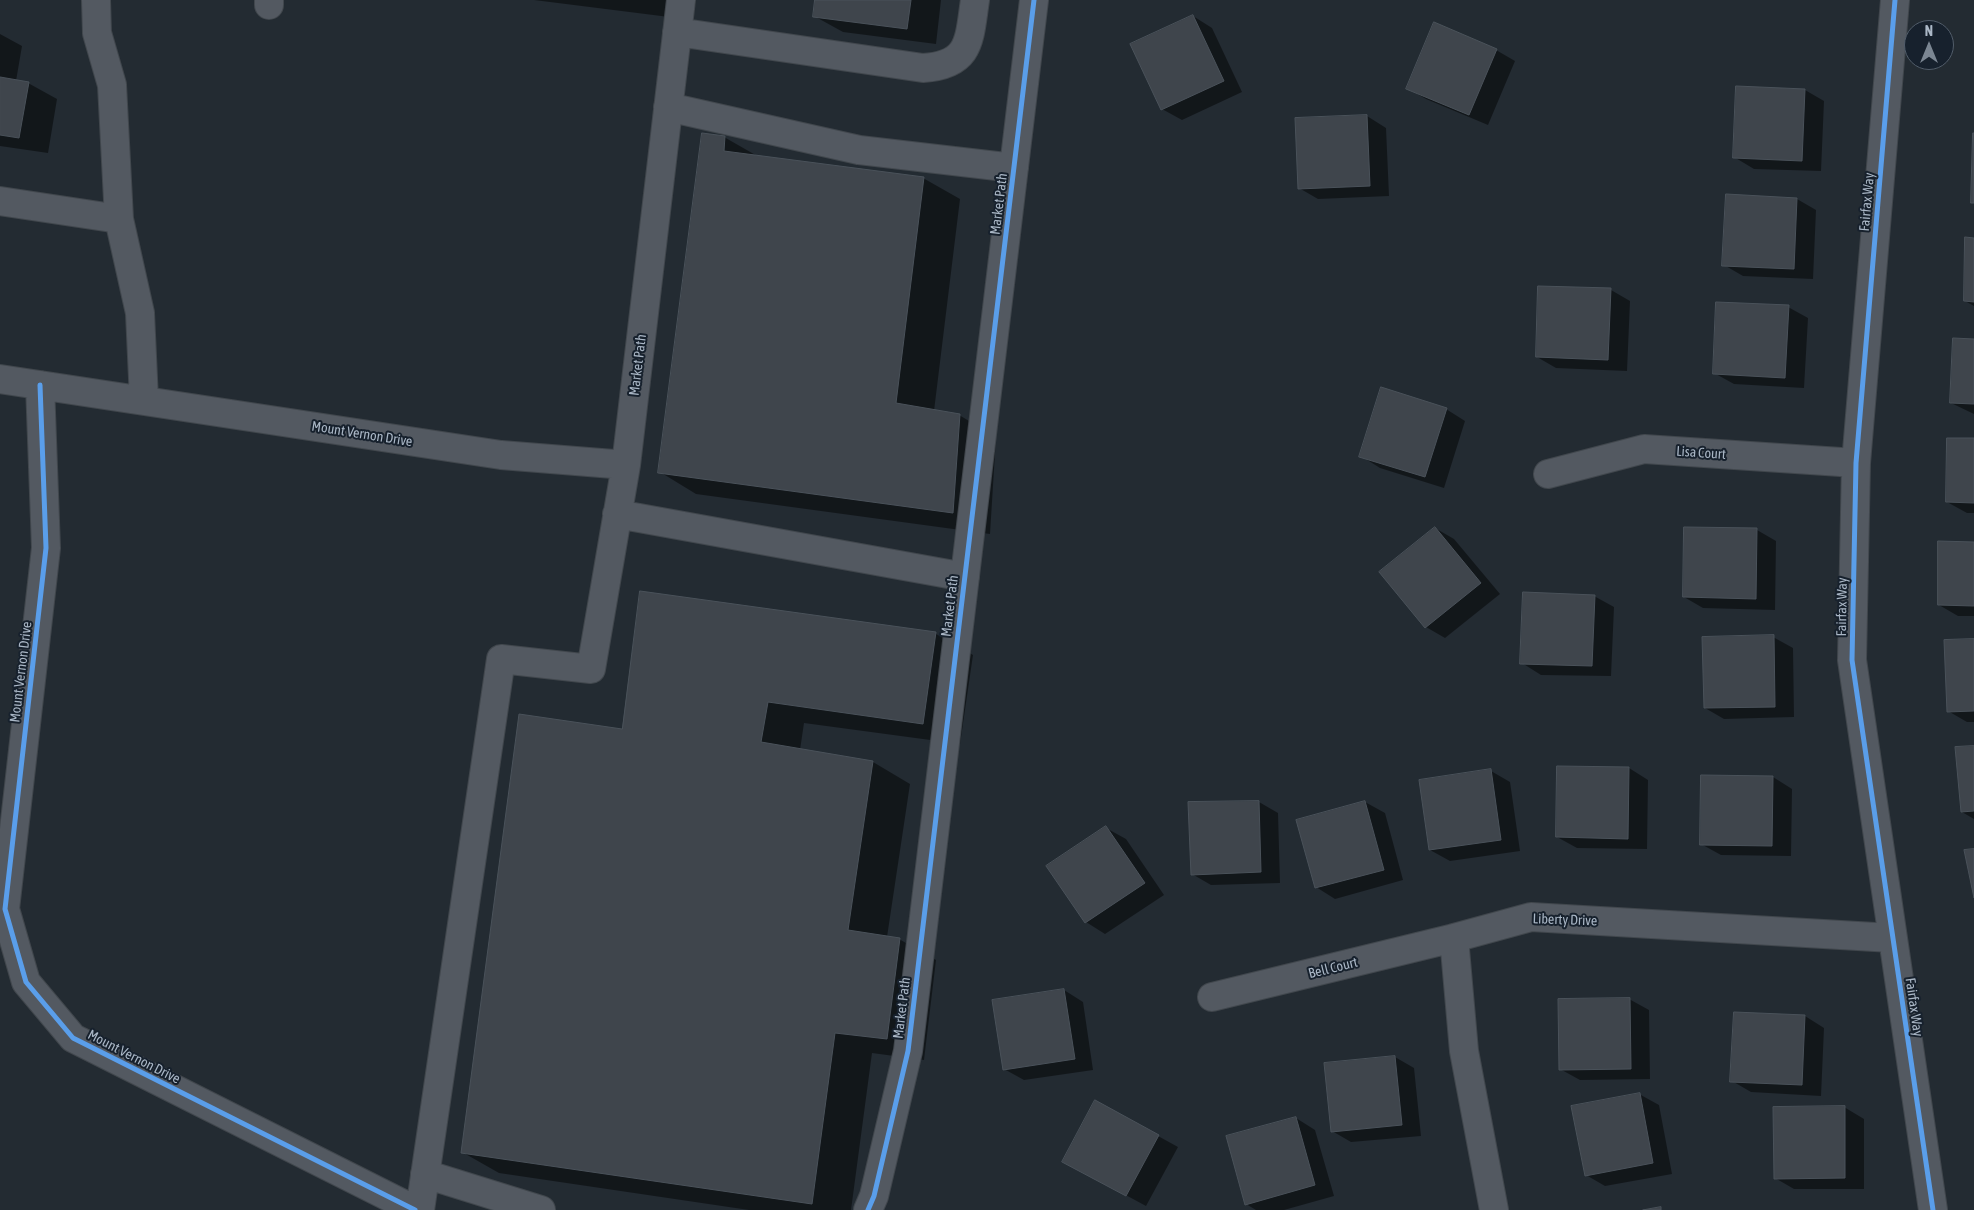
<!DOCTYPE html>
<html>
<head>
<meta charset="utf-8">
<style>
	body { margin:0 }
	#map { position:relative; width:1974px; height:1210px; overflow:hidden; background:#232b32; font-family:"Asap Condensed",sans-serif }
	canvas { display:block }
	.north { position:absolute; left:1904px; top:20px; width:50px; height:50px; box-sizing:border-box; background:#17212d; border:1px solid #525d6a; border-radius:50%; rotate:0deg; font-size:14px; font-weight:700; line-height:20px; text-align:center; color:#aab7c6 }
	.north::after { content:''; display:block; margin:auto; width:18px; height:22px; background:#7b8692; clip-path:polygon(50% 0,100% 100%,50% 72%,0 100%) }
</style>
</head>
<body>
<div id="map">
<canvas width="1974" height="1210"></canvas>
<div class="north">N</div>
</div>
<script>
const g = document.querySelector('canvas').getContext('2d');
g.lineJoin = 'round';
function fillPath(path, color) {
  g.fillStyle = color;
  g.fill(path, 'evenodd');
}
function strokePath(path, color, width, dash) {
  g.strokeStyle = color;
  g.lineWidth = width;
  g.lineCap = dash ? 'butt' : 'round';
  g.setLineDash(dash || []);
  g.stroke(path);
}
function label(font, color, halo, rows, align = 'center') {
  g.font = font + ' "Asap Condensed",sans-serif';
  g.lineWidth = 4;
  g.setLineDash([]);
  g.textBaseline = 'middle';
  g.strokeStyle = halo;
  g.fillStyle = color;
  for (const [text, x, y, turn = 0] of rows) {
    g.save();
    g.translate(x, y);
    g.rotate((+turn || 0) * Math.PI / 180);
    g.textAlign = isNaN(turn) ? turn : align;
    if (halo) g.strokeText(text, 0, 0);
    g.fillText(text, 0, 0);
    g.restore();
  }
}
fillPath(new Path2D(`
	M534,0h162l-3,20z
	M816,0h125l-5,44 -93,-12 -29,-16z
	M1193,16l19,12 30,64 -60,28 -20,-11z
	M0,34l22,12 -6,35 12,2 29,16 -9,54 -48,-7z
	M1496,50l19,11 -27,64 -62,-26 -19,-11z
	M1805,90l19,11 -3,70 -67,-2 -20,-12z
	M1367,116l19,12 3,68 -71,3 -19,-11z
	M724,137l35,20 164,21 37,21 -26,212 25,4 37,22 -6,97 -294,-40 -36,-22z
	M1727,196l70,3 19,11 -3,69 -70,-3 -19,-11z
	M1974,239v67l-9,-5z
	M1611,290l19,11 -3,70 -71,-3 -19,-11z
	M1788,307l20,11 -4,70 -70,-4 -20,-11z
	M1974,340v74l-23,-11z
	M1446,409l19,12 -21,67 -64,-20 -19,-12z
	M1974,440v73h-7l-20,-11z
	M1435,528l19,11 46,55 -55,44 -19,-11z
	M1757,530l19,11 -1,69 -72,-2 -19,-11z
	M1974,543v73h-16l-19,-11z
	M1594,596l20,11 -3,69 -70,-1 -19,-12z
	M936,634l37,21 -13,89 -156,-21 -4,27 73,12 37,22 -23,153 12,2 37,21 -12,100 -52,-7 -21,157h-102l-250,-37 -37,-21 161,-422z
	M1773,637l20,11 1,69 -70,2 -19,-11z
	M1974,640v82h-7l-19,-11z
	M1974,747v72l-12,-7z
	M1559,767l70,1 19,12 -1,69 -70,-1 -20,-11z
	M1491,771l19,11 10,69 -70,10 -20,-11z
	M1773,777l19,12 -1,67 -70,-1 -20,-11z
	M1259,802l19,11 2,70 -69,2 -19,-11z
	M1365,802l20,11 18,67 -68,19 -19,-12z
	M1106,828l20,11 38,56 -59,39 -19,-12z
	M1064,990l19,12 10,68 -69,10 -20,-11z
	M1629,999l20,11 1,69 -70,1 -20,-11z
	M1805,1016l19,12 -3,68 -70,-4 -19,-11z
	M1395,1057l19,11 7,68 -70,6 -19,-11z
	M1639,1094l20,11 13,69 -67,12 -19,-11z
	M1844,1107l20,12v70h-70l-19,-11z
	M1296,1118l19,12 19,66 -50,14h-28l-10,-6z
	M1158,1136l20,11 -32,59 -63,-34z`), '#0007');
const building = new Path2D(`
	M815,0h96l-4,29 -94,-12z
	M1193,15l31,66 -63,29 -31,-66z
	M1434,22l63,27 -28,66 -63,-26z
	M0,77l29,5 -10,56 -19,-3z
	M1736,86l69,3 -3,72 -69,-3z
	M1367,115l3,71 -72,3 -3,-71z
	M702,133l23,3 -1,15 200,26 -28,226 64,11 -7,99 -295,-40z
	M1973,133h1v70h-3z
	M1726,194l71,4 -3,71 -72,-3z
	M1965,237l9,1v64l-10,-1z
	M1538,286l73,2 -3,72 -72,-3z
	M1716,302l73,3 -4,73 -72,-4z
	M1953,338l21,1v65l-24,-1z
	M1381,387l66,21 -22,69 -66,-20z
	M1947,438h27v65l-28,-1z
	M1435,527l46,56 -56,45 -46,-56z
	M1684,527l73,1 -1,71 -73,-2z
	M1938,541l36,1v64l-36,-1z
	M640,591l296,41 -13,92 -155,-22 -7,40 112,19 -25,169 52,8 -13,101 -52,-6 -23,171 -351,-51 58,-439 103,15z
	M1523,592l72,3 -3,71 -72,-2z
	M1774,635l1,72 -71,1 -2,-71z
	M1974,639v72l-27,1 -3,-72z
	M1974,746v65l-13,1 -6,-65z
	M1557,766l72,1 -1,72 -72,-2z
	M1491,769l10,71 -72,10 -10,-70z
	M1701,775l72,1 -1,70 -72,-1z
	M1259,801l2,71 -70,3 -3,-73z
	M1365,801l19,69 -69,18 -19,-68z
	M1106,826l39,57 -60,40 -39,-57z
	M1974,849v49l-10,-48z
	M1064,989l11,70 -72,11 -11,-70z
	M1630,998l1,71 -72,1 -1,-71z
	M1734,1012l71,3 -3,70 -72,-3z
	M1395,1056l7,69 -71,7 -7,-69z
	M1640,1093l13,70 -68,13 -14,-70z
	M1095,1100l64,35 -33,61 -64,-34z
	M1845,1106v72l-71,1 -1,-72z
	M1296,1117l19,68 -70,20 -19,-69z
	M1661,1207v3h-18z`);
fillPath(building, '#3f454c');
strokePath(building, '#4a525a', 1);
const minor = new Path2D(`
	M96,0l1,33 15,52 7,134 21,94 4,87
	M269,0v5
	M1895,0l-39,463 -4,197 81,550
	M677,32l246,36c48,-3 46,-28 52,-68
	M668,107l191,43 155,18
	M0,201l119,18
	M0,379l501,76 125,10
	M40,385l6,163 -41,361 21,73 47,56 342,172
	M1548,474l96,-25 212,14
	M617,514l348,63
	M1454,938l10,113 30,159
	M1212,997l242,-59 77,-21 361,21
	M425,1174l116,36
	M420,1210l81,-551 90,10 35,-204 55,-465
	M868,1210l6,-14 34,-145 126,-1051`);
strokePath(minor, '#41474d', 30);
strokePath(minor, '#535961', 28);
strokePath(new Path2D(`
	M1895,0l-39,463 -4,197 81,550
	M40,385l6,163 -41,361 21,73 47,56 342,172
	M868,1210l6,-14 34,-145 126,-1051`), '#5a9eea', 5);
label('14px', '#aab7c6', '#17212d', [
	["Fairfax Way",1867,202,-85],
	["Market Path",999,204,-83],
	["Market Path",638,365,-83],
	["Mount Vernon Drive",362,434,9],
	["Lisa Court",1701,453,4],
	["Market Path",950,606,-83],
	["Fairfax Way",1842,607,-89],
	["Mount Vernon Drive",21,672,-83],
	["Liberty Drive",1565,920,2],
	["Bell Court",1333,968,-14],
	["Fairfax Way",1914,1007,82],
	["Market Path",902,1008,-83],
	["Mount Vernon Drive",134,1057,27]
]);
</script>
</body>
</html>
